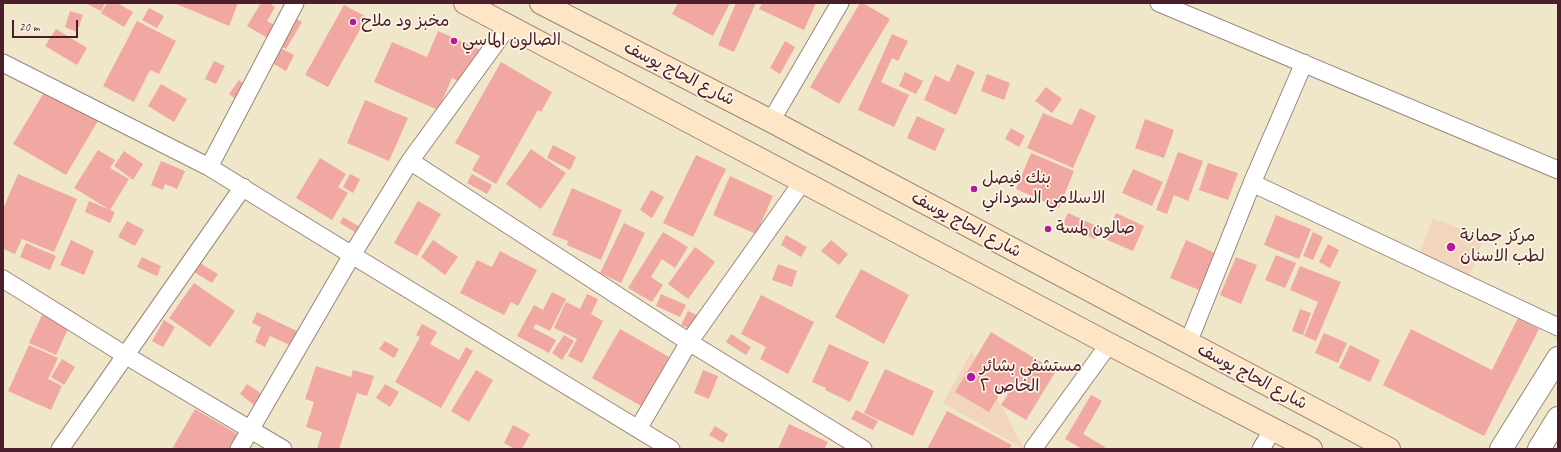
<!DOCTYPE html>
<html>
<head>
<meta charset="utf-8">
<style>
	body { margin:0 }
	#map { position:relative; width:1561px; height:452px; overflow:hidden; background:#f0e7ca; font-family:Caveat,sans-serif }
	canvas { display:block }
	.frame { position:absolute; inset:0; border:4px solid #4a1f2b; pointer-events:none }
	.scale { position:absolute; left:12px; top:20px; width:66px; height:18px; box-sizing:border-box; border:2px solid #4a1f2b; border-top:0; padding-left:5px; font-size:12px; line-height:14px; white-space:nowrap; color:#4a1f2b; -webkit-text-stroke:3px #fcf5e5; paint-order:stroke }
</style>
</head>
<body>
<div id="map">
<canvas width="1561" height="452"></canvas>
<div class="frame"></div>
<div class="scale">20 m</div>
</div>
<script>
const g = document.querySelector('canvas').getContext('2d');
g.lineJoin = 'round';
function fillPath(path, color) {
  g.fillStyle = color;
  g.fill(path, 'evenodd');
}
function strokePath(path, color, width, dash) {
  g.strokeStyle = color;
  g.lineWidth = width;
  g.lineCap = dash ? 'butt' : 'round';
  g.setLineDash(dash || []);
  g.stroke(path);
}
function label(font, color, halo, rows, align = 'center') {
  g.font = font + ' Caveat,"Playpen Sans Arabic",sans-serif';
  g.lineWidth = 3.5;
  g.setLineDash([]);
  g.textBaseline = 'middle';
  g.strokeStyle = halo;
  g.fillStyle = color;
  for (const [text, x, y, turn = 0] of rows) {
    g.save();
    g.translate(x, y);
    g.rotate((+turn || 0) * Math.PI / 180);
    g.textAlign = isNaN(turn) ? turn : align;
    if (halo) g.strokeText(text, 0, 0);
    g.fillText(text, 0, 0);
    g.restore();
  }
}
fillPath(new Path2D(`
	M1433,218l51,20 -15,39 -51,-20z
	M972,351l52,98 -81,-46z`), '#f1d5bd');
fillPath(new Path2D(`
	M85,3h20l-4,8z
	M107,3h10l16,9 -9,15 -23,-14z
	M174,3h64l-9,23z
	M261,3h8l6,4 -8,14 13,7 8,-14 14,8 -16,27 -39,-23z
	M678,3h52l-17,33 -41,-22z
	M736,3h20l-22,49 -16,-7z
	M762,3h54l-12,27 -45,-21z
	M860,3h3l27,16 -51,85 -29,-17z
	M344,5l23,12 -39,70 -23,-12z
	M149,8l15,8 -7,12 -15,-8z
	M70,11l13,4 -6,17 -12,-5z
	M137,21l39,20 -17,33 -9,-4 -16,32 -31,-16z
	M56,29l31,19 -10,17 -32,-19z
	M438,31l45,20 -15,35 -16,-8 -14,32 -64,-28 18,-40 35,15z
	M892,34l16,7 -10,20 -6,-3 -11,24 28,13 -15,32 -36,-17z
	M785,41l10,6 -15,27 -10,-6z
	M273,44l21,11 -8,16 -21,-12z
	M214,61l11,5 -9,18 -11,-5z
	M501,62l51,30 -11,20 -3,-2 -42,74 -24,-14 8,-14 -25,-13z
	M957,64l18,8 -19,43 -32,-15 11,-25 14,7z
	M905,72l18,9 -7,13 -17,-8z
	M987,74l23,9 -6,17 -23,-9z
	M239,80l9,7 -10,14 -9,-7z
	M51,81l51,33 -36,61 -53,-31z
	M161,84l26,15 -13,23 -26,-16z
	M1046,87l16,12 -10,14 -17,-12z
	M365,100l43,18 -19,43 -42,-18z
	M1080,108l16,8 -23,52 -46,-20 16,-35 29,12z
	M917,116l28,13 -10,22 -28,-13z
	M1145,119l29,11 -10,28 -29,-10z
	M1011,128l14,8 -6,11 -14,-8z
	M553,145l23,12 -6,13 -23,-12z
	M531,149l35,24 -25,36 -35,-25z
	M98,150l17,10 -5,8 19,11 -19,31 -36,-22z
	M124,151l19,13 -10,16 -19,-14z
	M1178,152l25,9 -15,40 -14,-6 -7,19 -11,-4z
	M1031,153l43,18 -15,37 -43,-19z
	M696,155l30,14 -33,68 -30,-14z
	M320,158l26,16 -8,13 10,6 -16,27 -36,-22z
	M161,161l24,10 -8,18 -12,-5 -2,6 -12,-5z
	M1208,163l30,10 -10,27 -29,-10z
	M1133,169l30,13 -11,24 -30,-13z
	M18,174l59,25 -23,53 -32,-13 -7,15 -12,-5v-40z
	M350,174l10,5 -7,14 -10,-6z
	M472,174l20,11 -5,9 -20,-11z
	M730,176l43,20 -17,38 -43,-19z
	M572,188l50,22 -21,50 -34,-15 1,-4 -16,-6z
	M651,190l13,7 -12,21 -12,-8z
	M89,201l26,11 -5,11 -25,-11z
	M418,201l23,13 -24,42 -23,-13z
	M1068,213l33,15 -6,11 -32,-15z
	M1116,213l28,13 -11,25 -28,-12z
	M1276,215l35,14 -12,30 -35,-14z
	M343,217l19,11 -4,6 -18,-11z
	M127,221l17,9 -9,16 -17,-9z
	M624,223l21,10 -24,50 -21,-10z
	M663,232l25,15 -13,21 -13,-9 -11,18 12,8 -11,17 -24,-14z
	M1313,232l10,5 -10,23 -10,-4z
	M786,235l21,12 -6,10 -20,-12z
	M71,240l23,11 -10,24 -24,-10z
	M433,240l25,17 -13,18 -24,-18z
	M831,240l17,14 -9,11 -18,-14z
	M1186,240l29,13 -16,37 -29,-12z
	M26,243l30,13 -6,14 -30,-13z
	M1328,244l11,6 -9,18 -11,-6z
	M695,247l20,15 -27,37 -20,-15z
	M500,251l37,19 -19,36 -7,-4 -7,13 -44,-22 17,-33 15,7z
	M1276,255l20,8 -11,25 -20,-8z
	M142,257l19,9 -4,10 -20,-9z
	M1236,257l21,8 -16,39 -21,-9z
	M195,260l23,14 -6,9 -23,-14z
	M778,264l19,7 -5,16 -20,-7z
	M1300,266l41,16 -25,59 -12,-5 14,-34 -28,-12z
	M861,269l48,26 -25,49 -49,-27z
	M194,283l41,28 -25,36 -41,-29z
	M552,292l14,7 -16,32 -14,-7 -3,4 23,12 -7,13 -32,-17 17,-31 9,5z
	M587,294l11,5 -7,15 12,7 -21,42 -14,-7 9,-17 -23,-11 12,-26 14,7z
	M661,294l25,11 -6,12 -24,-11z
	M761,295l53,27 -26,52 -28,-15 6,-12 -25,-13z
	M1300,309l11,4 -8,22 -11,-4z
	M688,311l9,4 -7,14 -9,-4z
	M257,312l42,20 -7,14 -22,-10 -5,11 -10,-5 6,-15 -9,-4z
	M42,315l27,12 -13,28 -27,-12z
	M1518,318l21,11 -55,107 -101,-51 28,-56 81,41z
	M164,320l11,7 -12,20 -11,-6z
	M422,324l15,8 -7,12 29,16 7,-13 7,4 -32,57 -46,-26 25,-45 -4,-2z
	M620,329l49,28 -28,49 -49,-28z
	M991,332l65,39 -30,49 -25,-15 7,-11 -6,-4 -13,22 -34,-20z
	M1324,333l23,10 -9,20 -23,-10z
	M731,334l20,13 -5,8 -20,-13z
	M564,335l10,6 -12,19 -10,-7z
	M385,341l14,8 -5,9 -15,-9z
	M829,344l40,18 -19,40 -25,-12 1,-2 -14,-6z
	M29,345l29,13 -10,21 14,7 -11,24 -43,-19z
	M1350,345l30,15 -10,22 -31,-14z
	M62,359l13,8 -11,18 -13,-8z
	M316,366l35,11 2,-7 21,6 -7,20 -10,-3 -18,56h-22l5,-17 -16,-5 8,-25 -9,-3z
	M885,369l49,22 -21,45 -49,-23z
	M476,370l17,10 -24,42 -18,-11z
	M703,370l15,6 -9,23 -15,-6z
	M247,384l15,10 -8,11 -14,-11z
	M385,384l14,8 -9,15 -14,-9z
	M1091,395l11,6 -19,33 22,13 -1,2h-22l-17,-10z
	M195,409l49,29 -7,11h-65z
	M856,410l22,11 -5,9 -22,-11z
	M947,411l65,34 -3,4h-82z
	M789,424l39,18 -4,7h-46z
	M513,425l17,9 -8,15h-7l-11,-6z
	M715,426l13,8 -5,9 -14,-8z`), '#f1a8a2');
const minor = new Path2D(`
	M1159,3l399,167
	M3,63l206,104 143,88 319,194
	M771,121l69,-118
	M410,161l279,181 174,107
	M209,167l86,-164
	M1252,183l306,144
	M3,279l122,76 158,94
	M1188,343l64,-160 52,-120
	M638,429l51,-87 114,-161
	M60,449l183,-262
	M239,449l113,-194 58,-94 99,-136
	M1033,449l76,-105
	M1261,449l12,-20`);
const tertiary = new Path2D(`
	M1501,449l57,-91
	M1539,449l19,-31`);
const secondary = new Path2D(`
	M465,3l644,341 202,105
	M541,3l230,118 618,328`);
strokePath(minor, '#9d837a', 19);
strokePath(tertiary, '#9d837a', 24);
strokePath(secondary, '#9d837a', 24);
strokePath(minor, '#fff', 17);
strokePath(tertiary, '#fff', 22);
strokePath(secondary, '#fde5c5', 22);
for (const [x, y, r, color] of [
	[353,22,4,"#b5179e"],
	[454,41,4,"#b5179e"],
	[974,189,4,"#b5179e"],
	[1048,229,4,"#b5179e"],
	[1451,247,5,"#b5179e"],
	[971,377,5,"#b5179e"]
]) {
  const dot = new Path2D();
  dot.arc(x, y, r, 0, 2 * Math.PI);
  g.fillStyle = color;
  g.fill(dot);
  strokePath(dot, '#fcf5e5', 1.5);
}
label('17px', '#4a1f2b', '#fcf5e5', [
	["مخبز ود ملاح",361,22],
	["الصالون الماسي",462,41],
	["بنك فيصل",982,179],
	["الاسلامي السوداني",982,199],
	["صالون لمسة",1056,229],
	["مركز جمانة",1460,237],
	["لطب الاسنان",1460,257],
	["مستشفى بشائر",980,367],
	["الخاص ٢",980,387]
], 'left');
label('17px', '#4a1f2b', '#fcf5e5', [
	["شارع الحاج يوسف",679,74,27],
	["شارع الحاج يوسف",966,225,28],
	["شارع الحاج يوسف",1252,377,28]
]);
</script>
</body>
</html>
